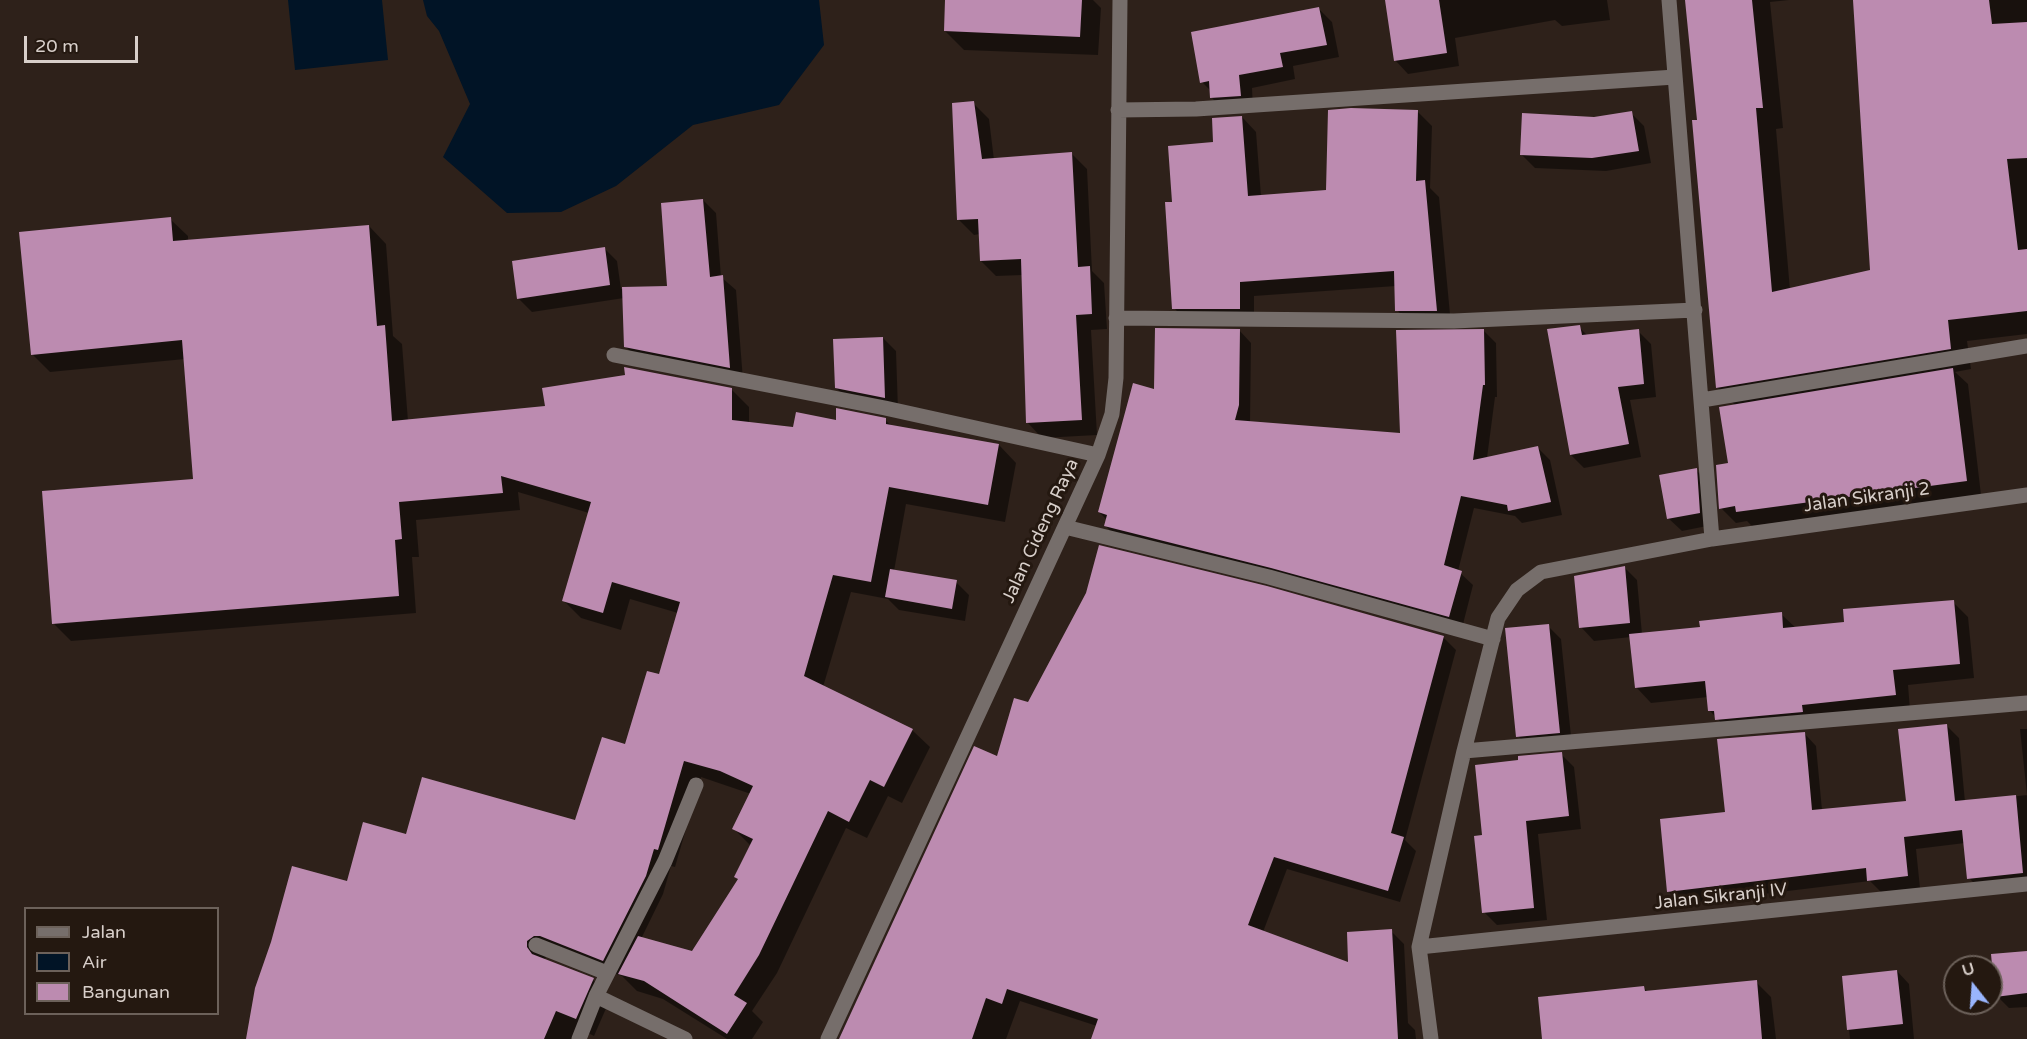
<!DOCTYPE html>
<html>
<head>
<meta charset="utf-8">
<style>
	body { margin:0 }
	#map { position:relative; width:2027px; height:1039px; overflow:hidden; background:#2e211a; font-family:"Varela Round",sans-serif }
	canvas { display:block }
	.legend { position:absolute; left:24px; top:907px; width:195px; height:108px; box-sizing:border-box; background:#241810; border:2px solid #6c615a; margin:0; padding:8px 10px; list-style:none; font-size:18px; color:#d8cfca }
	.legend li { display:flex; align-items:center; gap:12px; height:30px }
	.legend b { width:30px; border:2px solid #6c615a }
	.north { position:absolute; left:1943px; top:955px; width:60px; height:60px; box-sizing:border-box; background:#241810; border:2px solid #6c615a; border-radius:50%; rotate:343deg; font-size:16px; font-weight:700; line-height:24px; text-align:center; color:#d8cfca }
	.north::after { content:''; display:block; margin:auto; width:21px; height:27px; background:#99b5fd; clip-path:polygon(50% 0,100% 100%,50% 72%,0 100%) }
	.scale { position:absolute; left:24px; top:36px; width:114px; height:27px; box-sizing:border-box; border:3px solid #d8cfca; border-top:0; padding-left:8px; font-size:18px; line-height:21px; white-space:nowrap; color:#d8cfca; -webkit-text-stroke:4px #241810; paint-order:stroke }
</style>
</head>
<body>
<div id="map">
<canvas width="2027" height="1039"></canvas>
<ul class="legend">
<li><b style="height:8px;background:#766e6b"></b>Jalan</li>
<li><b style="height:16px;background:#011426"></b>Air</li>
<li><b style="height:16px;background:#bc8bb0"></b>Bangunan</li>
</ul>
<div class="north">U</div>
<div class="scale">20 m</div>
</div>
<script>
const g = document.querySelector('canvas').getContext('2d');
g.lineJoin = 'round';
function fillPath(path, color) {
  g.fillStyle = color;
  g.fill(path, 'evenodd');
}
function strokePath(path, color, width, dash) {
  g.strokeStyle = color;
  g.lineWidth = width;
  g.lineCap = dash ? 'butt' : 'round';
  g.setLineDash(dash || []);
  g.stroke(path);
}
function label(font, color, halo, rows, align = 'center') {
  g.font = font + ' "Varela Round",sans-serif';
  g.lineWidth = 6;
  g.setLineDash([]);
  g.textBaseline = 'middle';
  g.strokeStyle = halo;
  g.fillStyle = color;
  for (const [text, x, y, turn = 0] of rows) {
    g.save();
    g.translate(x, y);
    g.rotate((+turn || 0) * Math.PI / 180);
    g.textAlign = isNaN(turn) ? turn : align;
    if (halo) g.strokeText(text, 0, 0);
    g.fillText(text, 0, 0);
    g.restore();
  }
}
fillPath(new Path2D(`
	M288,0h94l6,60 -93,10z
	M423,0h396l5,45 -45,60 -86,20 -77,61 -55,26 -54,1 -64,-56 27,-53 -31,-73 -12,-15z`), '#011426');
fillPath(new Path2D(`
	M947,0h146l8,8 -3,47 -134,-5 -19,-19z
	M1397,0h210l3,20 -48,6 -7,-6 -100,18 4,28 -51,8 -13,-14z
	M1686,0h103l-19,2 13,126 -7,1 14,161 82,-19 -17,-271h172v334l-60,7 4,28 -16,3 13,12 13,111 -229,31 -5,-5 -11,2 -15,-15 9,-44 6,-58 -19,-19 -18,-266z
	M1319,9l13,13 7,35 -46,9 2,13 -43,9 1,21 -28,2 -13,-13v-6l-10,-10z
	M973,103l16,16 5,41 78,-6 15,15 5,102 12,12 3,46 -16,1 6,105 -55,3 -15,-16 -4,-147 -27,1 -15,-15 -1,-27 -6,1 -16,-16z
	M1418,112l14,14 -2,62 9,9 12,128h-40l-14,-15 -1,-24 -142,10v27h-65l-15,-15 -1,-105 42,-59 27,-27 14,15 5,64 66,-5z
	M1631,113l13,13 7,37 -45,8 -71,-3 -13,-13 72,-36z
	M703,200l13,13 5,64 15,13 7,90 -104,-20 -14,-14 -1,-48 -92,14 -13,-13 85,-51 13,13 4,28 48,-2z
	M170,219l18,17v5l181,-15 17,18 7,92 9,8 6,77 323,-32 18,18v17l46,5 42,-8 48,-1 7,6 107,19 17,18 -11,59 -99,-18 -12,67 62,11 13,13 -4,26 -66,-11 -11,-11 -37,-7 -28,95 89,43 18,17 -28,56 -14,-7 -21,42 -21,-10 -69,145 -25,38 11,11 -11,17h-25l-64,-40 -26,-8 -15,-15 -70,-24 -9,8 50,20 18,17 -17,39 -6,-3 -3,6h-337l100,-157 59,-46 169,-14 50,-76 34,-70 18,-63 -48,-14 -9,31 -40,-12 -18,-18 26,-87 -71,-21 2,18 -104,10 3,37h-7l4,56 -345,28 -17,-17 141,-144 -10,-121 -135,13 -18,-18zM701,777l50,17 -17,35 17,17 -12,34 -46,72 -52,-13 22,-45 8,-28 4,1z
	M1579,327l9,9 50,-5 13,13 5,53 -26,3 11,57 -57,11 -13,-13z
	M1239,330l12,13 -1,80 152,12 82,-104 12,12 1,54h-2l-8,61 51,-10 12,12 12,55 -40,8 -7,-7 -41,-8 -16,63 15,14 -11,43 -344,-89 -12,-13 1,-6 -8,-8 57,-121z
	M883,338l13,13 2,59 -48,-9 -14,-13z
	M1696,470l13,13 3,42 -30,6 -14,-13z
	M1624,567l13,13 5,54 59,-6 80,-14 15,14 50,-5 107,-21 15,15 6,61 -66,7 2,25 -178,24 -22,-23 -2,-14 -57,6 -15,-16 -5,-50 -37,4 -13,-14z
	M1548,626l13,13 11,107 -41,3 -13,-13z
	M1443,637l13,13 -51,190 11,11 -16,51 -113,-33 -24,63 87,32 41,-33 13,13 4,79 7,7 1,9h-323l4,-13 -77,-25 -14,38h-167l136,-291 23,10 31,-54z
	M1947,726l12,12 6,64 62,-7 -7,-66h7v157l-46,4 -12,-12 -4,-35 -49,6 4,39 -39,4 -11,-11 -189,23 -12,-12 58,-79 77,-80 12,13 6,64 85,-7z
	M1561,754l13,13 7,62 -43,5 9,86 -50,5 -13,-13v-76z
	M2027,952v55l-18,1 -12,-12z
	M1897,971l12,13 5,55h-64l-6,-62z
	M1756,982l15,15 5,42h-233l101,-51 5,5z`), '#0007');
fillPath(new Path2D(`
	M945,0h137l-2,37 -136,-6z
	M1385,0h54l8,53 -53,8z
	M1685,0h67l11,108h-7l16,184 98,-22 -17,-270h136l3,24 35,-2v136l-20,1 11,91 9,-1v62l-79,9 3,29 -235,39 -24,-268h5z
	M1319,7l8,38 -47,8 3,14 -44,8 2,21 -31,2 -1,-17 -9,2 -9,-51z
	M974,101l8,58 90,-7 6,115 12,-1 2,48 -16,1 6,105 -56,3 -5,-164 -41,2 -2,-42 -21,1 -5,-117z
	M1351,108l67,2 -2,71 9,-1 12,131h-42l-1,-40 -154,11v27h-68l-7,-107h7l-4,-56 45,-4 -1,-24 30,-2 6,80 78,-6 2,-80z
	M1632,111l7,40 -47,7 -72,-3 2,-42 72,4z
	M703,199l7,78 13,-2 7,93 -106,-21 -2,-60 45,-1 -6,-83z
	M171,217l2,24 196,-16 8,101 8,-1 7,96 153,-15 -3,-18 83,-13 -1,-8 108,21v32l61,7 3,-15 40,8v-12l50,10v6l113,20 -11,61 -99,-18 -18,95 -38,-7 -29,101 109,53 -29,58 -14,-7 -21,42 -21,-11 -69,144 -25,40 13,8 -20,31 -83,-53 -26,-7 20,-38 54,15 46,-72 -4,-2 19,-38 -21,-10 21,-43 -33,-15 -36,-10 -26,89 -4,-1 -8,27 -43,85 -63,-25h-6l-7,5v6l5,7 62,24 -18,41 -20,-8 -12,28h-298l9,-51 16,-46 21,-76 55,15 16,-59 43,12 16,-57 153,43 27,-83 23,7 22,-73 12,3 21,-72 -68,-20 -9,31 -41,-12 29,-99 -90,-26 2,17 -104,9 3,37 -7,1 4,56 -347,28 -10,-133 151,-12 -11,-139 -151,15 -12,-123z
	M605,247l5,38 -93,14 -5,-38z
	M1580,325l2,10 57,-6 5,55 -26,3 11,57 -59,11 -23,-126z
	M1155,328l85,1 -1,76 -4,15 165,13 -4,-103 88,-1 1,56h-2l-10,75 65,-14 13,56 -43,9 -1,-6 -46,-9 -17,69 18,6 -13,46 -178,-49 -167,-42 3,-11 -9,-3 35,-129 21,6z
	M883,337l2,61 -50,-10 -2,-49z
	M1953,368l14,113 -231,31 -1,-6 -16,3 -3,-44 12,-2 -9,-56z
	M1697,468l3,45 -33,6 -8,-44z
	M1099,545l168,41 177,50 -53,197 13,4 -16,54 -114,-34 -26,68 100,37 -1,-30 45,-3 6,110h-307l7,-20 -91,-30 -5,15 -16,-6 -14,41h-133l135,-293 23,10 17,-58 14,4 58,-109z
	M1625,566l5,57 -51,5 -5,-52z
	M890,569l67,11 -5,29 -67,-12z
	M1954,600l6,64 -67,6 3,25 -94,10 1,7 -88,8 -1,-9h-6l-3,-30 -70,7 -6,-54 71,-7 -1,-6 83,-9 1,16 61,-6 -1,-13z
	M1549,624l11,109 -44,4 -11,-109z
	M1947,724l8,77 61,-6 7,78 -56,6 -5,-49 -58,7 4,39 -41,5 -1,-13 -199,24 -7,-73 65,-7 -8,-73 88,-7 7,78 94,-9 -8,-72z
	M1562,752l7,64 -43,5 8,87 -52,5 -8,-77 8,-1 -7,-70 43,-5v-4z
	M2027,951v42l-32,4 -4,-43z
	M1897,970l6,54 -56,6 -5,-54z
	M1757,980l5,59h-220l-4,-42 106,-11 1,5z`), '#bc8bb0');
strokePath(new Path2D(`
	M1669,0l43,539
	M1118,110l78,-1 479,-32
	M1116,318l338,3 241,-11
	M614,355l271,53 213,47
	M1702,400l325,-54
	M1065,527l204,50 224,62
	M1464,751l563,-48
	M536,945l71,28
	M1419,947l608,-63
	M596,996l89,43
	M579,1039l17,-43 69,-135 31,-76
	M828,1039l270,-584 14,-41 4,-36 4,-378
	M1431,1039l-12,-92 45,-196 34,-133 19,-28 24,-18 171,-33 315,-44`), '#766e6b', 15);
label('18px', '#d8cfca', '#241810', [
	["Jalan Sikranji 2",1867,498,-8],
	["Jalan Cideng Raya",1041,531,-65],
	["Jalan Sikranji IV",1721,897,-6]
]);
</script>
</body>
</html>
